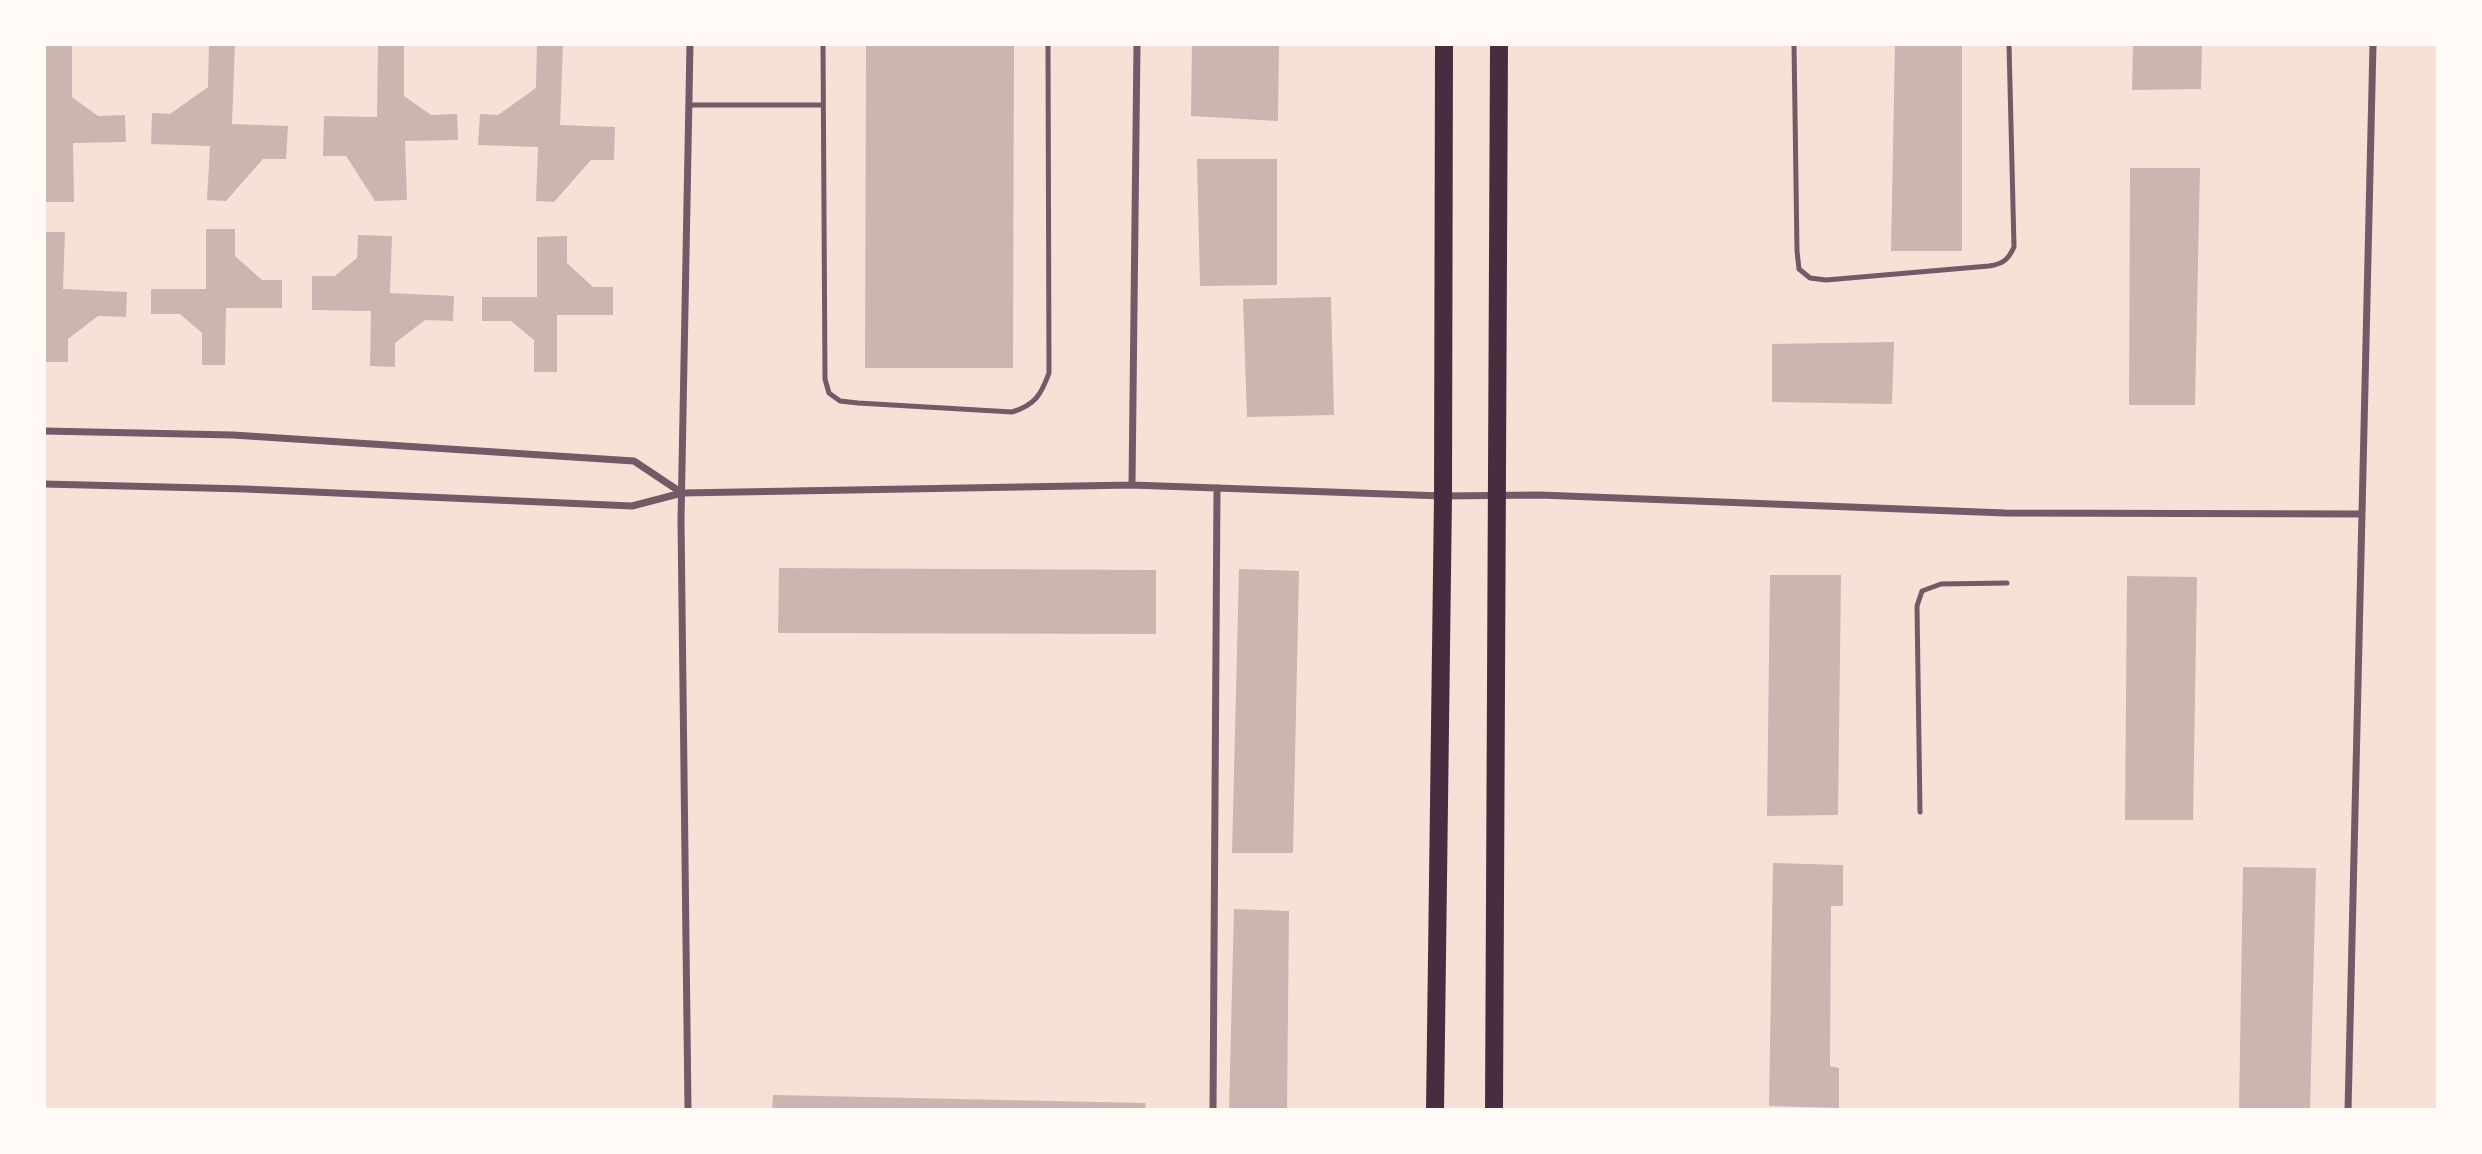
<!DOCTYPE html>
<html>
<head>
<meta charset="utf-8">
<style>
	body { margin:0 }
	#map { position:relative; width:2482px; height:1154px; overflow:hidden; background:#f7e1d7; font-family:Barlow,sans-serif }
	canvas { display:block }
	.frame { position:absolute; inset:0; border:46px solid #fffaf5; pointer-events:none }
</style>
</head>
<body>
<div id="map">
<canvas width="2482" height="1154"></canvas>
<div class="frame"></div>
</div>
<script>
const g = document.querySelector('canvas').getContext('2d');
g.lineJoin = 'round';
function fillPath(path, color) {
  g.fillStyle = color;
  g.fill(path, 'evenodd');
}
function strokePath(path, color, width, dash) {
  g.strokeStyle = color;
  g.lineWidth = width;
  g.lineCap = dash ? 'butt' : 'round';
  g.setLineDash(dash || []);
  g.stroke(path);
}
fillPath(new Path2D(`
	M46,44h29l-3,2v51l26,19 27,-1 1,27 -53,1 1,59h-30z
	M209,44h26l-3,80 56,2 -2,33h-23l-37,42 -19,-1 3,-54 -59,-2 1,-31 18,1 38,-27z
	M378,44h26v52l27,19 26,-1 1,26 -53,1 2,59 -32,1 -29,-45h-23l1,-40 53,1z
	M537,44h26l-3,81 55,2 -1,33h-23l-37,42 -18,-1 2,-54 -60,-2 2,-31 18,1 38,-27z
	M866,44h148l-1,324h-148z
	M1192,44h87l-1,77 -87,-5z
	M1895,44h67v207h-71z
	M2133,44h69l-1,45 -69,1z
	M1197,159h80v126l-77,1z
	M2130,168h70l-5,237h-66z
	M206,229h29v27l27,24h20v28h-56l-1,57h-23v-32l-22,-19h-29v-25h55z
	M44,232h21l-2,57 64,3 -1,25 -28,-1 -30,23v23h-24z
	M358,235l34,1 -2,57 64,3 -1,25 -28,-1 -30,23v24l-25,-1 1,-55 -59,-1v-34h23l22,-18z
	M567,236v27l26,24h20v28h-56v57h-23v-32l-23,-19h-29v-24h55v-60z
	M1331,297l3,118 -87,2 -4,-118z
	M1894,342l-2,62 -120,-2v-58z
	M779,568l377,2v64l-378,-1z
	M1239,569l60,2 -6,282h-61z
	M1770,575h71l-3,240 -71,1z
	M2127,576l70,1 -4,243h-68z
	M1773,863l70,2v41h-12l-1,160 9,2v40l-70,-2z
	M2243,867l73,1 -6,242h-71z
	M1234,909l55,2 -2,199h-58z
	M773,1095l372,8 1,7h-374z`), '#ccb4b1');
strokePath(new Path2D(`
	M823,44l2,335 4,14 11,8 18,2 154,9c23,-7 29,-17 37,-39l-1,-329
	M1794,44l3,207 2,18 11,9 16,2 163,-14c14,-2 19,-6 25,-19l-5,-203
	M690,105h133
	M1920,812l-3,-206 5,-15 19,-7 66,-1`), '#755966', 5);
strokePath(new Path2D(`
	M44,431l189,4 401,26 48,32
	M44,484l201,5 387,17 50,-13 450,-8 311,11 97,-1 465,18 357,1
	M1132,485l5,-441
	M688,1110l-7,-590 9,-476
	M1213,1110l4,-622
	M2348,1110l25,-1066`), '#755966', 7);
strokePath(new Path2D(`
	M1435,1110l8,-614 1,-452
	M1494,1110l5,-1066`), '#4a2c40', 18);
</script>
</body>
</html>
